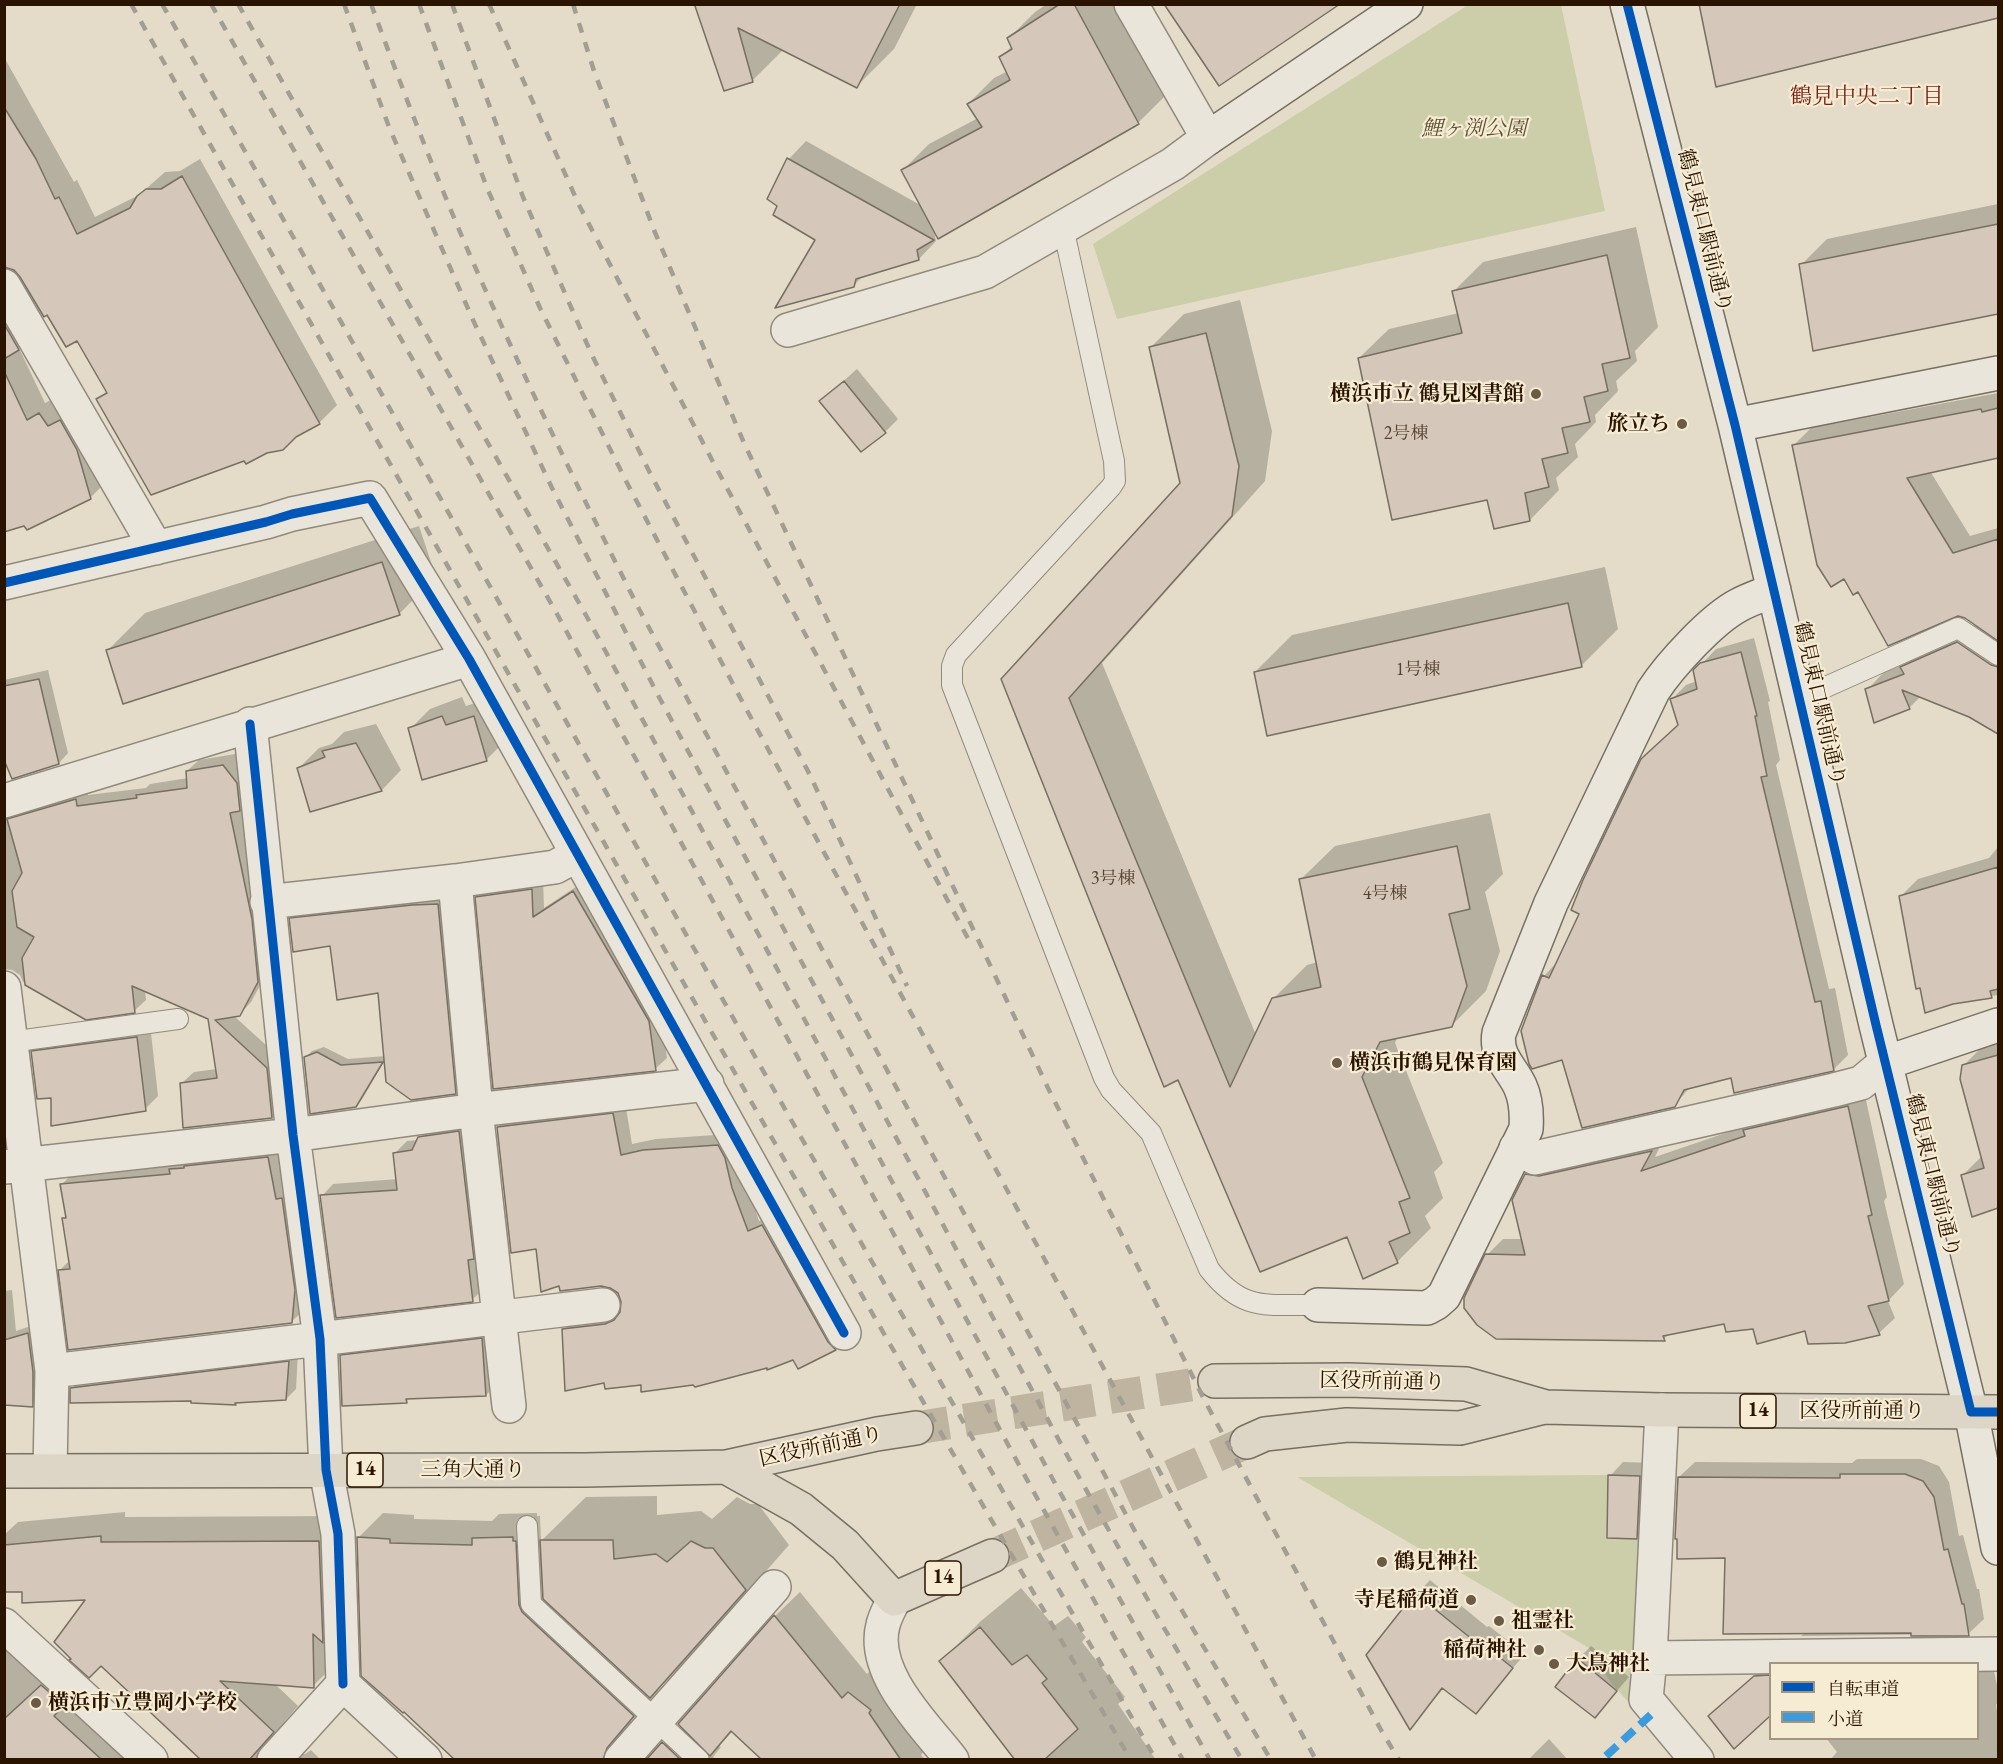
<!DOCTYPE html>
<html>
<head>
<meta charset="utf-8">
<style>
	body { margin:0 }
	#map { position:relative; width:2003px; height:1764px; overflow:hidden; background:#e4dcc8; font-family:"EB Garamond","Noto Serif JP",serif }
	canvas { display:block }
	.frame { position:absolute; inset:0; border:6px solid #2a1400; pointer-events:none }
	.legend { position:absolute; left:1769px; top:1662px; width:210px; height:78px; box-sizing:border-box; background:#f6ebd3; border:2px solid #a4957f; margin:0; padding:8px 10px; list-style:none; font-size:18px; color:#2a1400 }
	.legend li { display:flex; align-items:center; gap:12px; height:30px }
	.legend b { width:30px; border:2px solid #a4957f }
</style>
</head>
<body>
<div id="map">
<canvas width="2003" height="1764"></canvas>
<div class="frame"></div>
<ul class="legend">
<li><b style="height:8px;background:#0057b8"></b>自転車道</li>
<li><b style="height:8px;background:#3d9adc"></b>小道</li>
</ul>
</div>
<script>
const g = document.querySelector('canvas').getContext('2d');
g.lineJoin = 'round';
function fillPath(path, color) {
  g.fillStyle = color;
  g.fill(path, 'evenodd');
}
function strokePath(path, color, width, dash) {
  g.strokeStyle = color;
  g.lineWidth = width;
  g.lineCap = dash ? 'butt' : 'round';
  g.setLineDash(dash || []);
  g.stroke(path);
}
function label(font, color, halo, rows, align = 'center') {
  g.font = font + ' "EB Garamond","Noto Serif JP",serif';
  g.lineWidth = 4.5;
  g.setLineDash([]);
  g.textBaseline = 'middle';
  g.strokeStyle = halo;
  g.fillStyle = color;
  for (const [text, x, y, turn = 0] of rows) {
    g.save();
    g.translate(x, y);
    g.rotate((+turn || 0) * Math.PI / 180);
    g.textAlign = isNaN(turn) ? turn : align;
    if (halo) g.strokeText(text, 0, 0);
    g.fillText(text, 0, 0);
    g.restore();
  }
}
fillPath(new Path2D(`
	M1468,5h93l44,206 -488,108 -24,-75z
	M1608,1475l-1,63 38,1 -12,168 -22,-24 -22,-35 -292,-171z`), '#ccceaa');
fillPath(new Path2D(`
	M695,4h222l-23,45 -37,37 -73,-37 -32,32z
	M1047,4h67l50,93 -26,26 -204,108 2,10 -17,18 -55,16 -11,11 -35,-46 -29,-81 17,-18 116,65 -19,-36 26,-26 49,-26 -10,-14 26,-26 14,-7 -7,-14 11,-11 -3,-8 26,-26z
	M4,57l70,125 3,-2 18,37 44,-22 26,-23 15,-1 20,-12 137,246 -18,18 -75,36 -146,-59 9,-9 -29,-52 -30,-26 -27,-38 -7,-7 -10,-2z
	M1998,204v109l-184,37 -13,-85 26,-26z
	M1636,227l22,100 -23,24 2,10 -21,20 2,10 -23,24 1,7 -21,22 3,13 -22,21 3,12 -29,30 -41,-21 -130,-141 30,-29 70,-16 -5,-22 29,-29z
	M4,275l32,56 -17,17 26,55 13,-7 50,84 -18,18 -65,27 -21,5z
	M1240,300l32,131 -7,50 -163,182 154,372 17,-36 34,-34 11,-3 -17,-83 34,-33 155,-33 13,61 -18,18 15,59 -14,40 -34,34 -54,11 -3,7 48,120 -9,9 9,26 -18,18 6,12 -34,34 -50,-27 -86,36 -258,-591 179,-196 -31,-137 33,-33z
	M857,369l41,50 -13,13 -64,-31z
	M1998,393v63l-68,15 40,65 28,-8v204l-28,-16 -49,-20 -12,12 -42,-18 17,-18 21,-8 14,-14 58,-26 -183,-179 17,-17z
	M419,526l17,51 -37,37 -291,36 37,-37z
	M1605,567l13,62 -37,37 -326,6 37,-37z
	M1754,638l16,63 -2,1 12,58 -4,5 53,224 6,-1 13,67 -14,14 -102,7 -41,10 -17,20 -130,-130 13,-14 122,-237 -7,-26 14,-14 11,-4 -2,-10 21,-22z
	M48,670l20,83 -9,10 -55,-7v-76z
	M462,697l4,9 28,-9 12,43 -20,20 -76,-31 20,-20z
	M376,724l25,46 -19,20 -71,20 -12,-42 20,-20 13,-4 12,-12z
	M235,754l14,17 20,198 -18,33 -12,13 -5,1 44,40 6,49 -12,12 -90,-34 12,-11 23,-3 -8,-51 -64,-28 1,10 -12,11 -48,7 -63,-36 -3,-7 -8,-5 -8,-1v-151l9,-2 8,-8 66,-20 1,7 58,-7 4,-4 38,-6 -1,-7 12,-11z
	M1998,847v148l-46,7 -51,-106 17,-17 71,-21z
	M543,878l1,30 41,-27 75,128 7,49 -12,11 -178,-171 12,-12z
	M449,893l18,188 -12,11 -70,-32 -23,39 -7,7 -50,-48 7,-7 12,-4 24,12 37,-3 -6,-65 -48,-47 -40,-25 11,-12z
	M150,1024l8,72 -13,13 -113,-57 14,-13z
	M1998,1038v169l-25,8 -11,-39 20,-20 -19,-90 26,-26z
	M1864,1091l23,106 -3,4 20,83 -16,17 7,17 -16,15 -125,-6 -29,-5 -55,11 -6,6 -177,-84 16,-16h19l4,-64 16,-16 123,-23 -10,21 97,-33z
	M625,1102l7,42 24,-5 74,-5 29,87 15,-7 72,123 -11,11 -36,19 -6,-9 -25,8 -74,18 -88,-2 -43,-53 12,-11 47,-7 1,-9 -4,-10 -81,-45 -40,-120 12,-12z
	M471,1120l13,168 -12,12 -150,-104 11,-12 65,-5 -3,-26 12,-12 11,-1 13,-15z
	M278,1147l7,42 17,123 -11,10 -231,-52 10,-10 -6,-41 3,-3 -5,-32 10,-10 103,-9 6,-5z
	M12,1290l4,41 15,-5 11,69 -10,10 -28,-1v-113z
	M494,1326l5,56 -13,13 -76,3 -4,4 -65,-46 13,-13z
	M298,1353l-2,36 -10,10 -49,2 -2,2 -163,-15 10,-10z
	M1857,1459h64l18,7 10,16 10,54 4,-1 14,54h2l5,30 -16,15 -167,2 5,-4 -80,-76 -47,-79 16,-15 157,1z
	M1623,1462l30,1 -3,61 -14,13 -26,-61z
	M657,1496v19l44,-4 11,8 25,-22 13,7h8l31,41 -94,107 -38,38 1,1 -27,30 -4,9 15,24 12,-1 27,-28 -1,-1 95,-108 25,-24 67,82 6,-6 58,75 -10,12 5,5h-162l-31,-29 -14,15 2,1 -8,10 3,3h-261l-97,-222 25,-25 31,2v4l78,2 7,-7 38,-1v3h3l1,25 45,-44z
	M125,1512v5l219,-1 -6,145 -25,25 -39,-3 24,23 -13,15 -5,8 16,25h9l6,-4 10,10h-125l3,-4 -111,-158 -84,-8v-55l14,-13z
	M1430,1580l57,47 2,-1 36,28 -50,58 -31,-24 -34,39 -42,-72 49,-61z
	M1021,1588l33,38 14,-10 18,21 -4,5 43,55 -7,7 38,56h-139l-76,-99 40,-40z
	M4,1634l150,126h-150z
	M1591,1646l38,31 -34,39 -17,-57z
	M1991,1657l7,33v12l-2,3 2,12v43h-168l7,-8 -11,-14h152v-74h-208v50l-36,33 -24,-31 62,-56z
	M1549,1739l19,21h-40z`), '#0003');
const building = new Path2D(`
	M692,4h208l-43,84 -119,-60 15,54 -29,9 -29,-85z
	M1060,4h14l65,120 -201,115 -37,-69 81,-43 -15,-23 43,-24 -11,-23 13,-8 -5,-11z
	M1164,4h176l-121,82z
	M1699,4h299v14l-282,69z
	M4,107l32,52 19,40 4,-2 18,37 53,-26 7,-12 9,-7h15l21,-13 138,248 -24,13 -13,13 -16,3 -21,11 -2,-3 -93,34 -55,-96 11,-6 -30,-52 -11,6 -19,-32 -3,2 -24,-40 -6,-7 -10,-3z
	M787,158l147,82 -17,10 2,10 -63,19 -2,8 -79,21 40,-68 -42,-25 4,-9 -10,-7z
	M1998,224v90l-185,37 -14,-87z
	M1607,255l23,103 -28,6 6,27 -24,6 6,25 -28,6 6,25 -26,6 7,28 -24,6 5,28 -36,8 -7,-29 -95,20 -34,-162 104,-25 -10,-42z
	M4,324l15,26 -15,9z
	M1206,333l33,133 -7,50 -163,182 161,389 42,-89 49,-11 -22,-108 158,-33 13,63 -21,5 18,72 -15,41 -72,15 -18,35 48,121 -11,4 11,31 -21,9 9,21 -35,16 -16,-42 -87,35 -82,-192 -14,7 -163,-408 179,-196 -31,-136z
	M4,371l23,49 12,-7 9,13 12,-6 17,30 14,49 -64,31 -3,-4 -20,6z
	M844,381l42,52 -25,19 -42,-51z
	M1998,408v50l-91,20 46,75 45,-14v102l-33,-23 -7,-2 -70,30 -30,-54 -5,3 -9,-16 -13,8 -14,-22 -25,-120 189,-36 1,3z
	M382,562l18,53 -277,89 -17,-54z
	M1568,603l14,64 -315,69 -13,-64z
	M1957,642l34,23 7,2v67l-29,-17 -67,-27 8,19 -36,14 -9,-34 39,-15 -4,-7z
	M1741,652l16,64h-2l12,60 -6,1 54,225 6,-1 13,70 -100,22 -3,-15 -47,12 -9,17 -93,21 -20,-68 -30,9 -3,-5 -8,-33 21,-56 7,3 30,-64 -8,-4 12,-30 58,-121 37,-34 -8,-26 27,-10 -4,-19 7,-7z
	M39,679l20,85 -47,15 -8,-19v-74z
	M442,716l4,9 28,-9 13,45 -65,19 -14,-52z
	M356,743l26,48 -72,21 -13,-44 28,-11 -3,-6z
	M223,765l14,18 3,28 -10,2 22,106 6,63 -18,34 -25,4 52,48 5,50 -89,10 -3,-45 37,-5 -9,-59 -76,-33 3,27 -49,7 -61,-35 -3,-27 12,-21 -17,-10 -5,-36 10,-18 -15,-54 69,-20 1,7 60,-8 -1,-3 51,-7 -1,-17z
	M1998,867v122l-8,2 2,7 -39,6 -28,9 -5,-25 -4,1 -17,-93z
	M532,889l1,28 40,-26 76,130 7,50 -163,18 -18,-192z
	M438,904l18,190 -45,6 -25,-18 -8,-89 -41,7 -7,-54 -37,6 -4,-34 123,-13z
	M137,1037l9,74 -95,15v-28l-14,1 -6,-48z
	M317,1052l24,13 42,-3 -27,45 -46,7 -6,-57z
	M1998,1055v153l-26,9 -11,-42 23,-7 -24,-89 2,-14z
	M1848,1106l24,109 -4,1 21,85 -21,5 12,29 -35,8 -37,1 -3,-13 -48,13 -4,-15 -27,3 -2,-8 -61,12 2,5 -169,-2 -19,-14 -13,-17v-10l21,-44 40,1 -13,-55 13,-26 14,2 113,-25 -11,20 104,-35 -2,-6z
	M613,1113l8,42 22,-5 75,-5 7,13 7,30 16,43 14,-6 66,117 8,8 -38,19 -5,-9 -26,10v-2l-72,19 -2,-2 -52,7v-7l-36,4 -1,-6 -39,8 -3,-62 43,-5 9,-4 6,-8 1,-10 -3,-9 -8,-5 -9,-2 -41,5 -1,-5 -18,6 -5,-43 -25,4 -14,-126z
	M459,1131l15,128 -6,1 5,42 -137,16 -16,-123 77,-5 -4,-37 19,-3 6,-13z
	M268,1157l8,42 6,-1 13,92 -3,33 -224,27 -10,-80 12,-1 -8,-51h4l-6,-34 110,-10 -1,-5 15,-1v-2z
	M28,1333l5,39v35l-29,-2v-65z
	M482,1338l4,58 -80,3 1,4 -65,3 -2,-51z
	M289,1361l-3,39 -51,3 1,2 -45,-2v-2l-121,2v-15z
	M1840,1474h65l18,7 11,16 10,53 4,-1 14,55h2l5,32h-58v-3l-188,1 2,-76 -48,1v-20h-2l3,-62 162,1z
	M1608,1475l32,1 -3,63 -30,-1z
	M101,1536v6l218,-1 4,102 -10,-9 1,54 -94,-7 54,51 -25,28h-48l-100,-94 -12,12 -20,-18 2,-1 -17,-17 31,-42 -63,3v-11h-18v-47z
	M357,1537l33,2v4l82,2v-7l41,-1v4h3l3,64 3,7 112,104 -27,32 -4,12h-148l-51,-48 -1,1 -19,-17 -23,-20z
	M540,1540h73l1,19 42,-5 11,8 24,-21 14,7h8l33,42 -96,108 -107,-99z
	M1415,1593l58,47 2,-2 38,30 -37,46 -34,-26 -32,42 -44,-75z
	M774,1615l68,83 6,-6 23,18 -2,3 32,47h-139l-31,-29 -21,25 -32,-32z
	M980,1627l32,38 15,-10 20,24 -5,4 36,46 -34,31h-29l-76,-99z
	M1577,1658l40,33 -22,27 -40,-31z
	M1770,1675v41l-36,33 -26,-33 46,-40z
	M41,1685l23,20 -10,11 48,44h-98v-41z
	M662,1742l19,18h-35z`);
fillPath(building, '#d5c7ba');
strokePath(building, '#766f62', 1.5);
strokePath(new Path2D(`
	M916,1428l299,-47
	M992,1556l255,-114`), '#bfb4a0', 33, [33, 16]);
const lane = new Path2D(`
	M1063,227l51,234 1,20 -4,6 -155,168 -4,11v19l152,393 7,12 40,43 58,136c34,44 59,35 109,36
	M1799,699l159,-71 40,27
	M10,1042l168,-23
	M527,1526l4,78 168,156`);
const street = new Path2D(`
	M4,286l152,262
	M788,330l197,-58 188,-108 35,-26 -77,-134
	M4,583l262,-61 26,-8 78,-16 99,161 375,674
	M250,724l43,411 27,204 6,131 12,64 5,150
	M4,801l465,-142
	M455,881l21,229 33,296
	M267,902l188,-21 100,-14 22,-12
	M4,988l48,383 -2,99
	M1516,1148l19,10 299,-68 27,-7 24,-20
	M4,1167l289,-32 183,-25 231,-26
	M52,1371l551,-66
	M1662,1410l-12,248 348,-4
	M894,1599c-4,9 -9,17 -11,26 -13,48 42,100 69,135
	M4,1625l147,135
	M1650,1658l-4,41 51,61
	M274,1760l69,-76 82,76
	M621,1760l153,-173`);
const secondary = new Path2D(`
	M1627,4l108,421 141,600 95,387 27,136
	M1208,138l198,-134
	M1735,425l263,-52
	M1885,1063l113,-38
	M1318,1305l109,3 9,-5 8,-7 82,-167c1,-15 0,-30 -6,-43 -9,-19 -25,-30 -21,-53l52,-130 102,-212c17,-26 59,-72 86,-86 11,-6 24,-10 35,-15`);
const primary = new Path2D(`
	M1215,1381l134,-1 117,4 80,23 116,3 336,2
	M1247,1442l18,-8 82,-9 113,3 84,-21
	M726,1467l151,-33 39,-6
	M4,1471l581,-1 141,-3 75,42 44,36 49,54 98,-43`);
strokePath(lane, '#918a7c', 22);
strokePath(street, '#918a7c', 36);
strokePath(secondary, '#766f62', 36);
strokePath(primary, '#766f62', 36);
strokePath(lane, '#eae5db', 20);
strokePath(street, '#eae5db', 33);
strokePath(secondary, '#eae5db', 33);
strokePath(primary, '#ddd5c5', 33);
strokePath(new Path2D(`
	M131,4c331,587 660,1175 1000,1756
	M162,4l583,1035 411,721
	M211,4l346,610 480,884 146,262
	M238,4l349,613 470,870 153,273
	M344,4l45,123 84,193 79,168 107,209 416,773 82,146 85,144
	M371,4c31,84 63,168 98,249 53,121 111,239 170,356l498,926 134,225
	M419,4l68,184 53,120 86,173 117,222 573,1057
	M452,4l71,193 68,156 59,120 160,302 97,211
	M489,4l90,201 133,255 260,486
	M573,4l21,67 60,159 90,213 304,645 158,315 175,327 18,30`), '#a39e94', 4.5, [10, 10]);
strokePath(new Path2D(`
	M1606,1756l50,-46`), '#3d9adc', 8, [15, 8]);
strokePath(new Path2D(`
	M1627,4l108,421 141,600 95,387h27
	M4,583l262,-61 26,-8 78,-16 99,161 375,674
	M250,724l43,411 27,204 6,131 12,64 5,150`), '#0057b8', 9);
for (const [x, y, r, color] of [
	[1536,394,6,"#6b5a46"],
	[1682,424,6,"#6b5a46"],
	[1337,1063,6,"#6b5a46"],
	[1382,1562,6,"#6b5a46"],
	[1471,1600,6,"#6b5a46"],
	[1499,1621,6,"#6b5a46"],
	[1539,1650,6,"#6b5a46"],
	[1554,1664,6,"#6b5a46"],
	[36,1703,6,"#6b5a46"]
]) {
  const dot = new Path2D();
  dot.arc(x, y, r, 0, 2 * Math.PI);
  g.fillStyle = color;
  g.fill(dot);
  strokePath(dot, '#f6ebd3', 2);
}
label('18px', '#564230', null, [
	["2号棟",1406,434],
	["1号棟",1418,670],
	["3号棟",1113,879],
	["4号棟",1385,894]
]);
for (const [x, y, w] of [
	[1758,1411,36],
	[365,1470,36],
	[943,1578,36]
]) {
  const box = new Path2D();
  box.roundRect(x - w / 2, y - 17, w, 34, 4.5);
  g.fillStyle = '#f6ebd3';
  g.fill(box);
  strokePath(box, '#2a1400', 1.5);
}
label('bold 20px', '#2a1400', null, [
	["14",1758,1411],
	["14",365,1470],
	["14",943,1578]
]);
label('italic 21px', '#5c5133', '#f6ebd3', [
	["鯉ヶ渕公園",1474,129]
]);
label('21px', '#2a1400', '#f6ebd3', [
	["鶴見東口駅前通り",1704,231,76],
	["鶴見東口駅前通り",1819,704,77],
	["鶴見東口駅前通り",1932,1176,76],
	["区役所前通り",1382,1382,1],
	["区役所前通り",1862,1411],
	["区役所前通り",821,1447,-12],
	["三角大通り",473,1470]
]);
label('bold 21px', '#2a1400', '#f6ebd3', [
	["横浜市立 鶴見図書館",1524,394,"right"],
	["旅立ち",1670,424,"right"],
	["横浜市鶴見保育園",1349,1063],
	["鶴見神社",1394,1562],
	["寺尾稲荷道",1459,1600,"right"],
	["祖霊社",1511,1621],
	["稲荷神社",1527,1650,"right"],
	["大鳥神社",1566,1664],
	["横浜市立豊岡小学校",48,1703]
], 'left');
label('22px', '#7a1f14', '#f6ebd3', [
	["鶴見中央二丁目",1867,97]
]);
</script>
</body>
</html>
